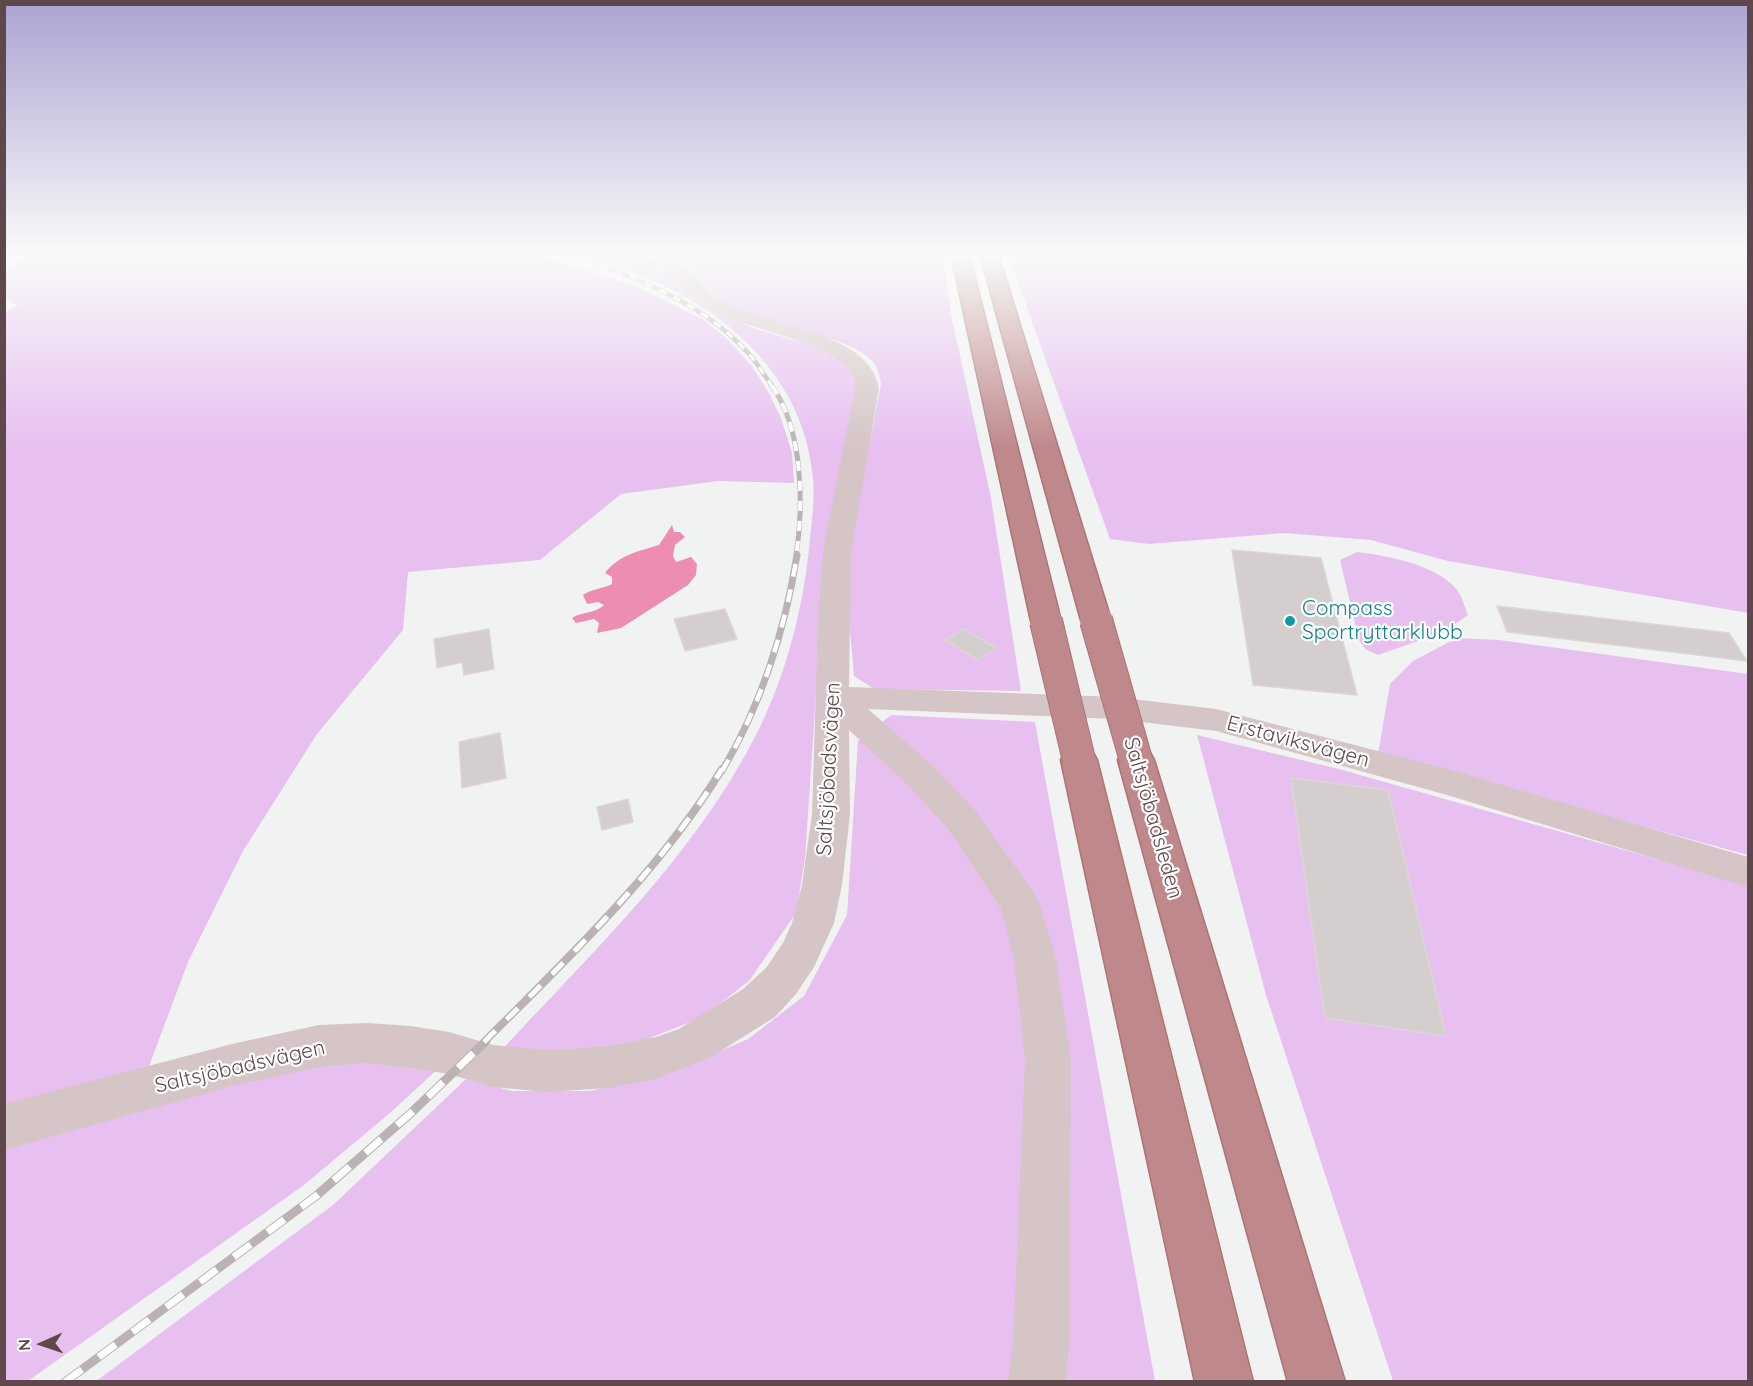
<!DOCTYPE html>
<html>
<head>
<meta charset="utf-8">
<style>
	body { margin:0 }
	#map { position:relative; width:1753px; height:1386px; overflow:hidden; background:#f1f3f2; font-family:Quicksand,sans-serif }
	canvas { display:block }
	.frame { position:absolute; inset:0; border:6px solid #5f484b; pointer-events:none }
	.north { position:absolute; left:12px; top:1314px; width:60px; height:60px; -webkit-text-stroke:4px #fff; paint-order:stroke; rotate:267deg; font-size:16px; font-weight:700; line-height:24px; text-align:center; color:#5f484b }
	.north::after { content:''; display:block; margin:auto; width:21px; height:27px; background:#5f484b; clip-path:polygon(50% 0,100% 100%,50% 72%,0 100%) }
</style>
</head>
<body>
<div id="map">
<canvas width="1753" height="1386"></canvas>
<div class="frame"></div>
<div class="north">N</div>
</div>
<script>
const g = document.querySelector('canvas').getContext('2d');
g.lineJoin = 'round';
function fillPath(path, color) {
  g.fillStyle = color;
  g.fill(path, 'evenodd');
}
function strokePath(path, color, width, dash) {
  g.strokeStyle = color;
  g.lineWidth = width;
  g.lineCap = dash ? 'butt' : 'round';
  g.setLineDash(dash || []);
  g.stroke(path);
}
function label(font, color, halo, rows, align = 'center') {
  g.font = font + ' Quicksand,sans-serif';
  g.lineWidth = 4.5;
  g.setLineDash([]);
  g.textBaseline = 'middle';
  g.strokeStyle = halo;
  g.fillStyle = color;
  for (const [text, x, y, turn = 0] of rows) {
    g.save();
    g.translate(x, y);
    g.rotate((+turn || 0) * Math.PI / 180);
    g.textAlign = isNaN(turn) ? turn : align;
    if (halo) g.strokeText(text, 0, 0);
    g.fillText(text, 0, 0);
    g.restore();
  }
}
fillPath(new Path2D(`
	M31,254h507l100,33 66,33 21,17 27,29 17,27 12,25 11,35 2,30 -76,-2 -97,13 -81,66 -132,12 -5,58 -86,104 -74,117 -55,111 -40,107 -143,40 -1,-796 14,-8 -13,-8 -1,-28z
	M573,254h77l46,43 29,18 31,14 52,15 36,15 17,25 -37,192 -19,283 -9,54 -47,68 -48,37 -69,27 -133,8c92,-100 196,-197 258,-320 30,-60 47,-128 53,-194 2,-19 5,-42 3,-61 -8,-88 -67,-151 -143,-189 -30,-16 -65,-24 -97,-35z
	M671,254h272l8,60 40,184 30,193 -147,-2 -20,-13 -6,-68v-56l33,-168c-1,-5 -3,-13 -5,-18 -18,-30 -105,-39 -137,-56 -26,-15 -46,-36 -68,-56z
	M1090,254h658v359l-300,-52 -77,-21 -87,-7 -135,11 -39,-5 -102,-284z
	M1357,552c29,3 86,14 102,41 4,6 6,15 9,22l-24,17 -66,23 -13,-6 -6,-9 -19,-80z
	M1457,638l42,2 249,34v181l-370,-101 12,-70 23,-23z
	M891,715l144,7 120,659 -1060,1 238,-177 133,-126 46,12h77l75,-16 84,-36 56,-43 43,-81 11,-174z
	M1197,735l142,34 409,116v496h-355l-127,-386z
	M387,1061l54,5 -51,47 -86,72 -276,196 -23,1v-237l302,-82z`), '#e7c0f0');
fillPath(new Path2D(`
	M672,525l2,7h6l5,5 -10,8 -2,11 3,6 15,-5 6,7 -1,11 -8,10 -67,43 -24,5 2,-10 -5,-4 -18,4 -4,-5c11,-7 23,-4 32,-13l-6,-3 -11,2 -4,-9c8,-6 19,-6 29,-11v-7l-7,-4c14,-18 34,-22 54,-28z`), '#ed8db1');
const building = new Path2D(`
	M1232,550l89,8 36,137 -104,-10z
	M1497,606l232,27 18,28 -240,-29z
	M725,609l12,30 -52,12 -11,-32z
	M489,629l5,40 -30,6 -2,-13 -25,6 -3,-29z
	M963,629l33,19 -18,12 -33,-20z
	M500,733l6,45 -44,10 -3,-46z
	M1291,778l97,12 58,246 -121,-18z
	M628,799l5,23 -31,8 -5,-23z`);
fillPath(building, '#d5cece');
strokePath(building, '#dcd6d5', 1.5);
const highway = new Path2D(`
	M951,254h18l92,367 -4,7 -11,2 -11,-2 -4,-7z
	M980,254h18l113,366 -4,7 -11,2 -11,-2 -4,-7z
	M1079,748l13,3 5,9 156,622h-58l-134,-622 5,-9z
	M1136,748l13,3 5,9 191,622h-57l-170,-622 5,-9z`);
strokePath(highway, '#ab7477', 3);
fillPath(new Path2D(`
	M654,254h18c18,18 34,37 56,49 43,24 141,28 151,85l-28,164 -2,135 267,10 100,12 235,61 297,87v30l-301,-92 -231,-64 -100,-12 -248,-10 65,57 42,44 59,83 6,12 16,54 15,101 -2,284 -3,38h-58l5,-38 12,-284 -11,-101 -13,-50 -52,-79 -42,-46 -58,-54 1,84 -8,71 -8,38 -20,44 -18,27 -21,23 -64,40 -55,22 -47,9 -63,4 -53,-5 -44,-13 -38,-6 -44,-5 -48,4 -87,19 -228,64v-46l228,-60 87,-19 48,-2 44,3 38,6 44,13 53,5 63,-4 47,-9 23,-8 64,-40 23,-21 17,-25 9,-20 10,-38 10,-71 6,-190 5,-72 33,-169c-7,-39 -110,-53 -142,-72 -23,-13 -45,-36 -60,-57z`), '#d5c5c6');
fillPath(highway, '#bf898c');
const railFar4 = new Path2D(`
	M570,254c64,23 133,48 179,100 9,10 16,22 24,34`);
const railFar3 = new Path2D(`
	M772,386c31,43 32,119 24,170`);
const railFar2 = new Path2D(`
	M722,771c39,-66 63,-141 75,-216`);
const railFar1 = new Path2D(`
	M484,1042c85,-85 175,-170 238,-273`);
const rail = new Path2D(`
	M65,1382l251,-186 95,-83 75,-72`);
strokePath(railFar4, '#bbb3b3', 4.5);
strokePath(railFar3, '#bbb3b3', 5);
strokePath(railFar2, '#bbb3b3', 7);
strokePath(railFar1, '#bbb3b3', 8);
strokePath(rail, '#bbb3b3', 9);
strokePath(railFar4, '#fff', 3, [8]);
strokePath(railFar3, '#fff', 4, [10]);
strokePath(railFar2, '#fff', 4.5, [13]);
strokePath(railFar1, '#fff', 5, [16]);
strokePath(rail, '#fff', 7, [21]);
const highwayBridge = new Path2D(`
	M1096,620l40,140
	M1046,621l33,139`);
strokePath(highwayBridge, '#ab7477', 34, []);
strokePath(highwayBridge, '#bf898c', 32);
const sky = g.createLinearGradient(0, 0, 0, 448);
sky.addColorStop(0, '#aaa4d2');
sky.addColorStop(0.57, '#f9faf9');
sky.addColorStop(1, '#f9faf900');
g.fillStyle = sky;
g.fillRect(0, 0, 1753, 448);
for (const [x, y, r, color] of [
	[1290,621,6,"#0f9aa8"]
]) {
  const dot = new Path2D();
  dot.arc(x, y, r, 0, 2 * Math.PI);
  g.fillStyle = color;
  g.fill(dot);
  strokePath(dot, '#fff', 2);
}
label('21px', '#0d838f', '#fff', [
	["Compass",1302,609],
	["Sportryttarklubb",1302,633]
], 'left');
label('21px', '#5f484b', '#fff', [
	["Erstaviksvägen",1298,742,15],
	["Saltsjöbadsvägen",829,769,-87],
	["Saltsjöbadsleden",1153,818,74],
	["Saltsjöbadsvägen",240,1067,-13]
]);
</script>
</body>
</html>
